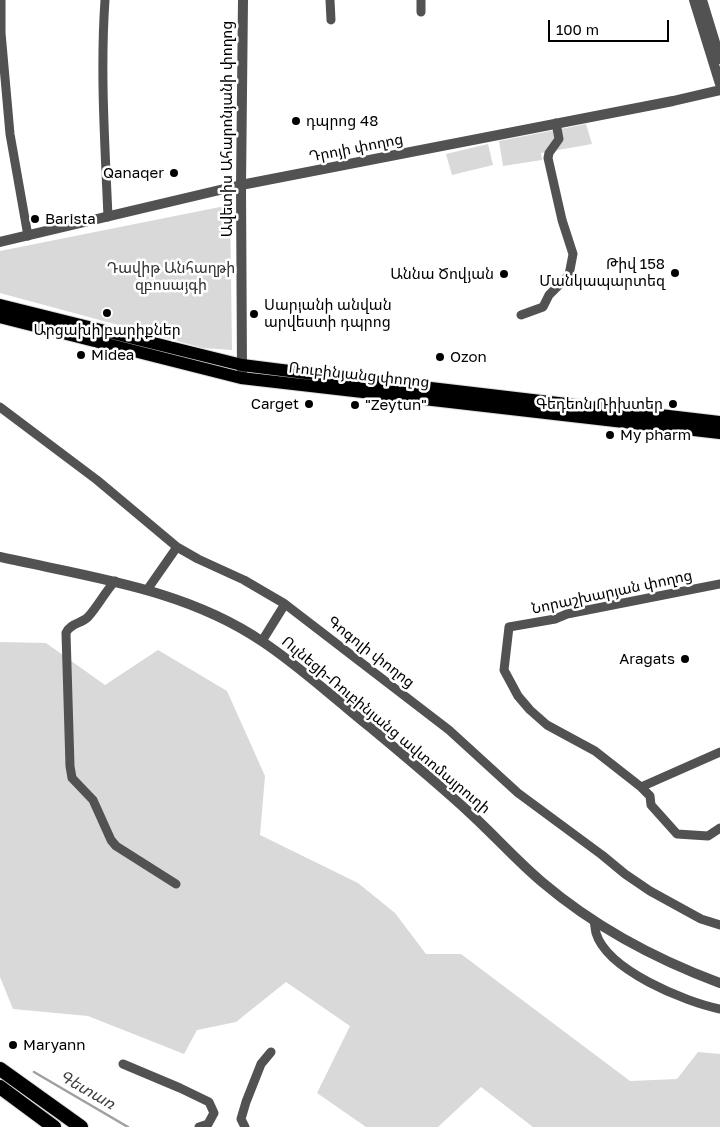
<!DOCTYPE html>
<html>
<head>
<meta charset="utf-8">
<style>
	body { margin:0 }
	#map { position:relative; width:720px; height:1127px; overflow:hidden; background:#fff; font-family:"Golos Text",sans-serif }
	canvas { display:block }
	.scale { position:absolute; left:548px; top:20px; width:121px; height:22px; box-sizing:border-box; border:2px solid #000; border-top:0; padding-left:6px; font-size:15px; line-height:18px; white-space:nowrap; color:#000; -webkit-text-stroke:4px #fff; paint-order:stroke }
</style>
</head>
<body>
<div id="map">
<canvas width="720" height="1127"></canvas>
<div class="scale">100 m</div>
</div>
<script>
const g = document.querySelector('canvas').getContext('2d');
g.lineJoin = 'round';
function fillPath(path, color) {
  g.fillStyle = color;
  g.fill(path, 'evenodd');
}
function strokePath(path, color, width, dash) {
  g.strokeStyle = color;
  g.lineWidth = width;
  g.lineCap = dash ? 'butt' : 'round';
  g.setLineDash(dash || []);
  g.stroke(path);
}
function label(font, color, halo, rows, align = 'center') {
  g.font = font + ' "Golos Text","Noto Sans Armenian",sans-serif';
  g.lineWidth = 5;
  g.setLineDash([]);
  g.textBaseline = 'middle';
  g.strokeStyle = halo;
  g.fillStyle = color;
  for (const [text, x, y, turn = 0] of rows) {
    g.save();
    g.translate(x, y);
    g.rotate((+turn || 0) * Math.PI / 180);
    g.textAlign = isNaN(turn) ? turn : align;
    if (halo) g.strokeText(text, 0, 0);
    g.fillText(text, 0, 0);
    g.restore();
  }
}
fillPath(new Path2D(`
	M586,124l6,20 -51,9 1,7 -39,6 -4,-25z
	M488,144l5,21 -41,10 -6,-21z
	M230,205l2,145 -29,-2 -203,-55v-42z
	M0,642l46,1 59,42 53,-35 69,41 38,85 -5,59 98,48 37,30 31,41h35l169,127 47,-2 21,-27 22,2v73h-187l-52,-40 -43,40h-72l-49,-34 33,-67 -64,-44 -50,40 -39,8 -13,24 -96,-38 -75,-7 -13,-32z`), '#d9d9d9');
strokePath(new Path2D(`
	M34,1072l94,55`), '#a0a0a0', 2.5);
const primary = new Path2D(`
	M0,305l242,60 95,12 383,45
	M0,317l241,61 479,55`);
const trunk = new Path2D(`
	M0,1069l81,58
	M0,1087l54,40`);
strokePath(primary, '#dbdbdb', 14);
strokePath(trunk, '#dbdbdb', 16);
strokePath(new Path2D(`
	M1,0v33l9,101 18,102
	M105,0c-5,72 0,145 3,217
	M330,0l1,20
	M421,0v12
	M521,315l22,-8 6,-12 20,-20 4,-21 -11,-34 -14,-62 1,-5 10,-14 -3,-16
	M0,407l97,73 80,67 21,12 46,21 41,24 164,126 69,63 84,62 23,19 25,17 51,28 19,6
	M115,581c-10,11 -17,25 -27,36 -7,7 -18,6 -22,16l4,133 2,12 21,22 18,40 5,6 60,38
	M720,584l-153,30 -12,5 -46,8 -5,43 14,26 12,14 17,15 48,26 46,36 9,9 1,9 26,29 31,2 12,-8
	M147,590l30,-43
	M262,641l23,-37
	M641,787l79,-35
	M594,921c1,4 1,8 2,12 11,37 89,69 124,76
	M123,1064l57,24 29,14 5,11 -6,11 -9,3
	M245,1127l-4,-8 5,-17 15,-38 10,-12`), '#525252', 9);
strokePath(new Path2D(`
	M694,0l26,84
	M702,0l18,59
	M0,242l241,-57 432,-84 47,-11
	M242,372l-1,-187 2,-185
	M0,557c89,20 186,32 263,85 30,20 57,44 84,66 42,35 84,69 124,106 24,22 46,47 71,68 53,45 113,77 178,101`), '#525252', 10);
strokePath(primary, '#000', 12);
strokePath(trunk, '#000', 14);
for (const [x, y, r, color] of [
	[296,121,5,"#000"],
	[174,173,5,"#000"],
	[35,219,5,"#000"],
	[675,273,5,"#000"],
	[504,274,5,"#000"],
	[107,313,5,"#000"],
	[254,314,5,"#000"],
	[81,355,5,"#000"],
	[440,357,5,"#000"],
	[309,404,5,"#000"],
	[673,404,5,"#000"],
	[355,405,5,"#000"],
	[610,435,5,"#000"],
	[685,659,5,"#000"],
	[13,1045,5,"#000"]
]) {
  const dot = new Path2D();
  dot.arc(x, y, r, 0, 2 * Math.PI);
  g.fillStyle = color;
  g.fill(dot);
  strokePath(dot, '#fff', 2);
}
label('15px', '#000', '#fff', [
	["դպրոց 48",306,121],
	["Qanaqer",164,173,"right"],
	["Barista",45,219],
	["Թիվ 158",665,264,"right"],
	["Մանկապարտեզ",665,281,"right"],
	["Աննա Ծովյան",494,274,"right"],
	["Սարյանի անվան",264,305],
	["արվեստի դպրոց",264,322],
	["Արցախի բարիքներ",107,330,"center"],
	["Midea",91,355],
	["Ozon",450,357],
	["Carget",299,404,"right"],
	["Գեդեոն Ռիխտեր",663,404,"right"],
	["\"Zeytun\"",365,405],
	["My pharm",620,435],
	["Aragats",675,659,"right"],
	["Maryann",23,1045]
], 'left');
label('15px', '#000', '#fff', [
	["Ավետիս Ահարոնյանի փողոց",227,129,-90],
	["Դրոյի փողոց",356,148,-11],
	["Ռուբինյանց փողոց",359,375,6],
	["Նորաշխարյան փողոց",612,592,-12],
	["Գոգոլի փողոց",371,652,38],
	["Ուլնեցի-Ռուբինյանց ավտոմայրուղի",386,725,40]
]);
label('15px', '#303030', '#fff', [
	["Դավիթ Անհաղթի",171,268],
	["զբոսայգի",171,285]
]);
label('italic 16px', '#414141', '#fff', [
	["Գետառ",87,1090,30]
]);
</script>
</body>
</html>
